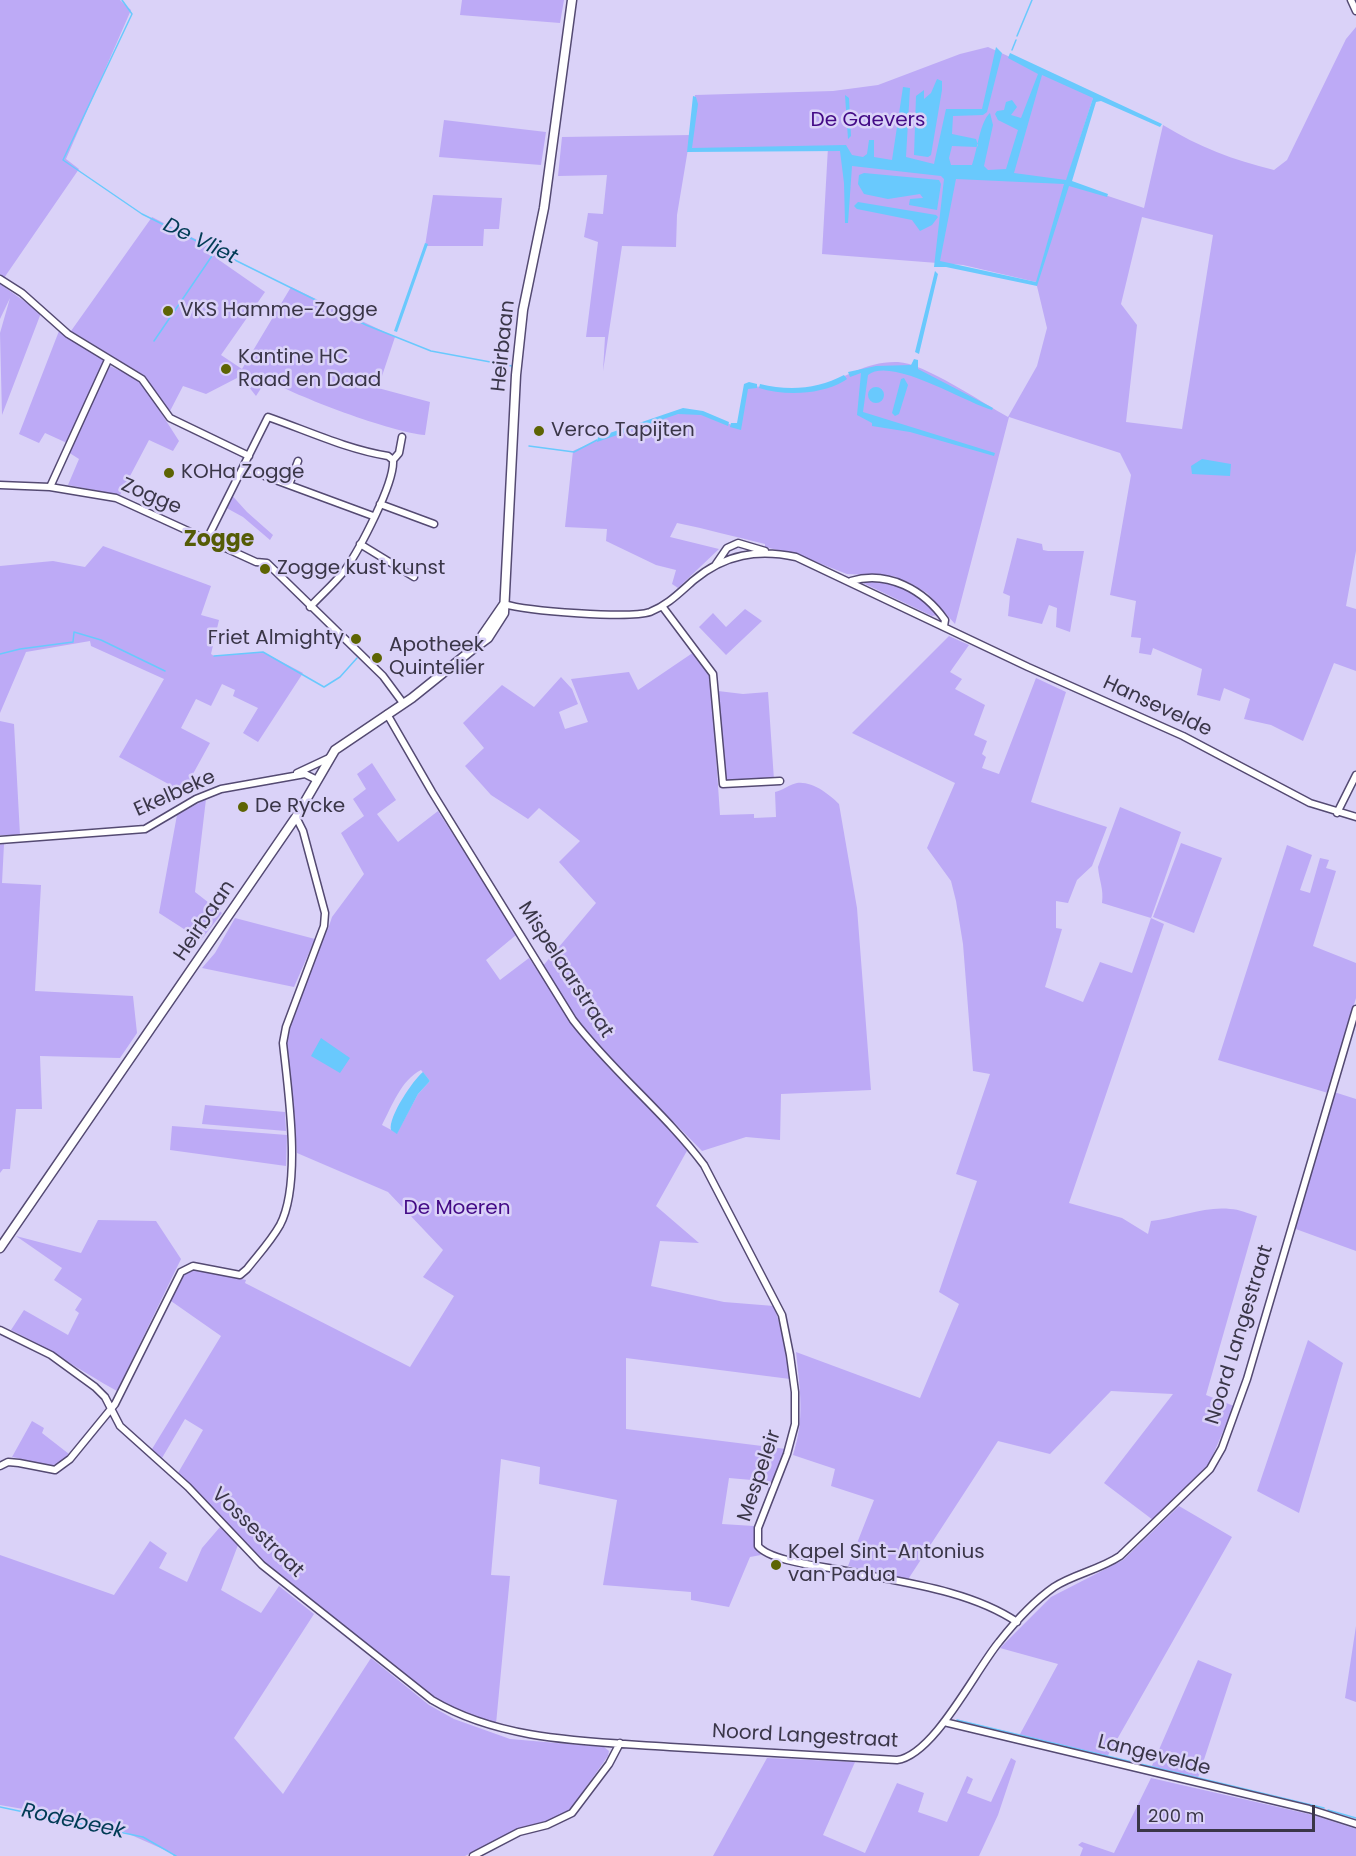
<!DOCTYPE html>
<html>
<head>
<meta charset="utf-8">
<style>
	body { margin:0 }
	#map { position:relative; width:1356px; height:1856px; overflow:hidden; background:#dad2f8; font-family:Poppins,sans-serif }
	canvas { display:block }
	.scale { position:absolute; left:1137px; top:1805px; width:178px; height:27px; box-sizing:border-box; border:3px solid #3a3648; border-top:0; padding-left:8px; font-size:18px; line-height:21px; white-space:nowrap; color:#3a3648; -webkit-text-stroke:4px #dad2f8; paint-order:stroke }
</style>
</head>
<body>
<div id="map">
<canvas width="1356" height="1856"></canvas>
<div class="scale">200 m</div>
</div>
<script>
const g = document.querySelector('canvas').getContext('2d');
g.lineJoin = 'round';
function fillPath(path, color) {
  g.fillStyle = color;
  g.fill(path, 'evenodd');
}
function strokePath(path, color, width, dash) {
  g.strokeStyle = color;
  g.lineWidth = width;
  g.lineCap = dash ? 'butt' : 'round';
  g.setLineDash(dash || []);
  g.stroke(path);
}
function label(font, color, halo, rows, align = 'center') {
  g.font = font + ' Poppins,sans-serif';
  g.lineWidth = 5;
  g.setLineDash([]);
  g.textBaseline = 'middle';
  g.strokeStyle = halo;
  g.fillStyle = color;
  for (const [text, x, y, turn = 0] of rows) {
    g.save();
    g.translate(x, y);
    g.rotate((+turn || 0) * Math.PI / 180);
    g.textAlign = isNaN(turn) ? turn : align;
    if (halo) g.strokeText(text, 0, 0);
    g.fillText(text, 0, 0);
    g.restore();
  }
}
fillPath(new Path2D(`
	M0,0h120l11,10 -65,149 13,10 -75,109 -4,-3z
	M462,0h102l-4,23 -100,-8z
	M1356,27v524l-10,55 10,3v62l-22,-8 -31,78 -32,-16 -27,-6 6,-20 -26,-11 -4,13 -23,-6 5,-26 -49,-21 -2,7 -12,-2 2,-15 -10,-1 5,-36 -26,-6 21,-120 -11,-22 -111,-36 -54,207 -28,-31 -17,-10 -17,-7 -46,-2 -49,-19 -33,-8v-3c-30,-7 -58,-15 -88,-21l-7,14 49,12 -41,39 -6,-4 4,-14 -20,-5 -50,-24 1,-12 -42,-2 8,-76c22,-10 97,-42 119,-41 14,2 33,13 47,18l7,-43c24,3 49,8 73,1 28,-8 46,-25 79,-24 26,1 85,41 110,55l29,-51 10,-38 -11,-46 -73,-17 -141,-11 6,-107 -140,2 -11,66 -1,32 -54,-1 -19,125 2,-34h-19l12,-95 -14,-5 4,-24 15,1 4,-39 -49,1 4,-39 129,-2 4,-40 138,-4 45,-6 82,-31 28,-7 106,48 -28,87 78,26 19,-83c36,22 70,35 111,45l13,-10 59,-121zM1142,217l71,18 -31,194 -56,-7 11,-97 -16,-21z
	M444,120l102,12 -5,33 -102,-8z
	M433,195l69,3 -3,31h-15l-1,17h-58z
	M152,217l71,36 -4,7 46,32 -44,63 21,14 49,-82 104,50 -17,51 52,14 -5,33c-31,-2 -131,-39 -158,-56l-11,17 -15,-19v-6l-4,7 -31,16 -23,-8 -14,27 -24,-37 -74,-45z
	M0,284l41,29 -39,102 -2,-82 10,-35 -10,21z
	M59,331l46,28v6l-38,78 -22,-10 -6,10 -20,-9z
	M110,366l30,14 39,61 -6,10 -24,-11 -29,55 -52,-10 11,-26 -11,-7z
	M228,491l19,21 26,23 -3,5 -27,-23 -22,-12z
	M1017,538l25,6 1,6 5,1h36l-14,81 -14,-5 1,-19 -8,-3 -7,19 -34,-8 2,-20 -7,-3z
	M103,546l108,40 -10,29 18,5 -8,34 3,2 49,-4 40,21 -45,69 -15,-9 15,-25 -25,-12 2,-6 -13,-6 -11,22 -15,-7 -15,29 29,15 -27,49 -64,-35 45,-78 -73,-33 -1,-5 -64,11 -26,61v-147l53,-5 32,6z
	M865,581c28,2 56,9 72,34l-5,1 -69,-33z
	M745,609l17,12 -36,34 -27,-28 14,-14 13,14z
	M949,636l20,9 -19,27 12,7 -7,10 30,16 -11,30 13,6 -5,13 4,3 -4,11 17,6 37,-96 30,14 -35,110 76,25 -15,39 -15,14 -9,23 -12,-2v27l6,1 -17,58 38,15 17,-40 32,11 19,-55 -49,-15c2,-14 -3,-23 -4,-36l22,-60 61,25 -30,86 13,6 -95,279 53,15 26,16 3,-13c26,-3 55,-15 79,-12 9,0 19,5 27,7l-51,179 28,11 -25,58 -56,56 -49,-37 69,-89 -62,-3 -61,63 -52,-13 -91,140 -59,-15 26,-66 -43,-14 4,-17 -42,-14c12,-37 7,-64 3,-103l124,46 39,-94 -20,-12 38,-111 -21,-7 34,-100 -17,-3 -10,-127 -7,-43 -5,-20 -24,-33 28,-65 -103,-50z
	M694,652l15,19 2,11 9,133 34,-1v4l22,-1 -1,-25c7,-1 15,-8 22,-9 15,-2 32,11 42,21l18,104 14,182 -90,4 -1,46 -34,-3 -44,14 -100,-102 -23,-28 -37,-54 54,-64 -37,-41 21,-21 -41,-33 -11,11 -37,-24 -26,-29 19,-18 -21,-25 39,-38 32,22 27,-30 11,12 6,15 -19,8 6,17 23,-7 -17,-43 58,-7 9,18z
	M718,691l25,3 25,-2 6,88 -47,2 -2,-3z
	M0,721l14,3 6,111h-20z
	M372,763l24,37 -19,14 21,28 40,-31 69,108 9,16 -30,25 14,20 29,-22 52,77 27,32 80,82 -32,57 43,37 -39,-2 -9,45 73,16 50,4 7,22 9,51 -164,-21v71l160,20 -12,33 -45,-4 -7,46 32,2v17l7,12 -11,2 -21,50 -38,-7v-8l-88,-7 14,-85 -78,-16 1,-17 -39,-8 -10,116 19,1 -14,148 -50,-19 -21,-15 -154,-122 -93,-95 25,-43 -18,-11 -23,39 -10,-9 69,-113 -50,-35 8,-20 11,-14 56,13 -1,3 165,84 44,-71 -31,-19 20,-27 -55,-58 -91,-39 -4,-55 -6,-38v-31l38,-101 3,1 4,-12 32,-43 -23,-41 23,-17 -11,-17 13,-10 -9,-15zM421,1070l9,11 -12,13 -21,39 -15,-8c10,-19 19,-45 39,-55z
	M206,799l-11,93 27,21 -21,27 -42,-27 18,-98z
	M1181,843l41,15 -28,75 -41,-16z
	M4,844l-2,39 39,2 -6,106 98,5 4,37 -17,25 -80,-2 2,53h-26l-6,60h-7l-3,4v-328z
	M1287,845l25,10 -12,35 10,3 10,-35 9,2 -3,8 10,3 -23,75 43,17v35l-28,95 -110,-33z
	M235,918l80,21 -21,48 -92,-19 13,-15z
	M1334,1092l22,7v152l-63,-23z
	M205,1105l80,7 1,19 -84,-7z
	M172,1126l115,9 -1,31 -116,-16z
	M98,1220l58,1 25,38 -64,132c-36,-20 -69,-43 -106,-61l13,-20 44,25 11,-22 -4,-3 7,-11 -28,-19 8,-12 -46,-32 65,17z
	M1308,1340l35,23 -44,150 -42,-22z
	M32,1421l12,7 -2,5 27,21c-19,22 -32,7 -57,3z
	M1179,1506l53,31 -125,220 -88,-21 39,-72 -58,-16 51,-51 72,-37z
	M220,1527l18,18 -17,45 40,23 18,-27 35,28 -80,124 49,56 88,-136 58,47 25,14 56,20 94,8 5,4 -1,5 -38,54 -11,7 -38,12 -56,27h-292l1,-2 -70,-31 -104,-18v-250l114,40 36,-54 17,12 -8,15 28,14 15,-34z
	M1356,1626v76l-11,-4z
	M1198,1660l34,14 -34,104 -47,-10z
	M767,1758l88,4 -32,73 42,18 32,-70 27,10 -6,19 29,10 20,-46 6,3 -6,14 24,9 20,-44 5,3 -18,54 -19,41h-266z
	M1151,1778l162,37 43,14v27h-276l3,-8 -5,-3 4,-3 32,11z`), '#bdaaf6');
fillPath(new Path2D(`
	M996,47l6,6 -15,59 -4,3 -30,1 -1,18 24,5 2,6 -1,2 -25,-1 -3,12 2,7h21c5,-13 8,-44 18,-52l3,12 -9,41 4,4 18,-1 12,-39 -20,-10 -3,-6 2,-3 7,-1 2,-8 6,-2 5,7 -6,8 10,3 17,-44 -30,-16 2,-5 152,71 -2,3 -59,-26 -5,1 -24,79 36,13 -1,3 -38,-11 -32,100 -91,-19h-12l10,-88 -3,-3 -89,-10 -4,57h-3l-1,-40 -4,-32 -153,1 6,-56 3,1 2,7 -6,44 154,-3 6,10 11,2 4,-3 2,-14h5v17l18,3 11,-73 7,1 -4,69 28,7 12,-55h36zM1042,75l51,23 -27,82 -52,-7zM956,179l108,5 -28,98 -96,-21z
	M937,79l5,2v9l-11,65 -3,2 -14,-2 2,-59 8,-6v9l7,-6z
	M845,95l4,3 2,38 -3,3z
	M864,173l75,7 2,4 -4,26 -28,-5 1,-6 13,-1 -3,-4 -32,5 -24,-5 -6,-10 1,-9z
	M858,202l78,13 2,2 -6,8 -12,6 -8,-11 -55,-11 -3,-3z
	M425,243l3,1 -31,88 -3,-1z
	M935,271l3,3 -19,80 -4,-2z
	M914,359l4,1v9l75,39 -1,2c-26,-7 -101,-54 -124,-35l-5,37 132,41 -1,3 -84,-24 -38,-6v-3l-15,-8 4,-42 -11,4 -2,-5 28,-6 35,-1z
	M844,375l3,4 -3,2c-24,14 -59,15 -85,7l1,-4c29,7 58,5 84,-9z
	M904,378l4,7 -9,29 -4,2 -3,-3 9,-34z
	M749,382l8,2v4l-9,1 -7,41 -11,-3 1,-4h6l7,-39z
	M868 395a8 8 0 1 1 16 0a8 8 0 1 1-16 0Z
	M683,408l20,3 26,11 -1,4 -27,-11 -23,-1 -81,28 1,-5z
	M1202,459l29,5 -1,12 -38,-2 -1,-8z
	M321,1038l29,20 -10,15 -29,-17z
	M423,1072l7,9 -12,13 -21,40 -6,-4c-3,-13 22,-50 32,-58z`), '#69c9fd');
strokePath(new Path2D(`
	M122,0l10,14 -69,146 79,54 224,111 65,26 81,15v3
	M1017,36l15,-36
	M1012,50l4,-10
	M154,341l62,-91
	M529,446l45,6 23,-12
	M0,654l20,-5 53,-7 1,-10 27,8 64,31
	M214,656l49,-4 61,35 16,-10 17,-19
	M957,1720l367,88
	M0,1807l143,30 33,19
	M1328,1810l28,8`), '#69c9fd', 1.5);
const minor = new Path2D(`
	M1351,0l5,11
	M0,279l22,14 46,41 74,45 28,39 79,38
	M393,460l6,-7 3,-16
	M243,468l130,48
	M0,485l50,2 66,11 140,64 11,1 116,113 20,27
	M289,485l9,-24
	M50,487l58,-127
	M380,504l54,20
	M207,539l61,-122c40,14 78,32 120,39l5,4c2,23 -34,90 -48,110 -10,13 -24,25 -35,37
	M360,544l54,33
	M716,564l11,-16 11,-5 27,8
	M851,581c37,-11 73,9 94,39l-1,6
	M504,604c23,7 125,15 146,8 18,-7 30,-20 44,-32 31,-26 64,-31 102,-23l232,110 155,69 127,67 46,14
	M662,606l51,68 10,110 57,-3
	M387,714l45,78 141,228c40,52 92,93 131,145l78,150 8,40 5,37v32l-8,30 -29,74v18c12,15 62,20 83,24 57,12 127,19 176,52
	M297,773l32,-15
	M1337,813l19,-38
	M0,840l145,-11 51,-30 25,-10 84,-15 12,6
	M0,1330l51,25 44,32 10,10 15,29 68,61 74,78 170,135c71,42 158,41 238,47 75,4 151,8 227,13 37,-5 78,-89 102,-118 15,-19 35,-41 55,-55 20,-13 45,-17 66,-31l90,-87 12,-21 25,-69 109,-370
	M0,1466l8,-4 11,1 36,7 15,-11 45,-55 66,-132 12,-6 47,9 7,-6c11,-14 24,-28 33,-44 22,-42 8,-135 3,-182l3,-16 38,-101 1,-13 -22,-82 -7,-14
	M944,1722l365,87 47,15
	M473,1856l46,-24 28,-7 25,-12 37,-49 11,-21`);
const major = new Path2D(`
	M504,604l-31,45 15,-11 16,-25 12,-238 7,-65 21,-102 28,-208
	M0,1248l296,-431 39,-67 77,-52 61,-49`);
strokePath(minor, '#544a72', 9);
strokePath(major, '#544a72', 11);
strokePath(minor, '#fff', 6);
strokePath(major, '#fff', 8);
for (const [x, y, r, color] of [
	[168,311,6,"#5d6403"],
	[226,369,6,"#5d6403"],
	[539,431,6,"#5d6403"],
	[169,473,6,"#5d6403"],
	[265,569,6,"#5d6403"],
	[356,639,6,"#5d6403"],
	[377,658,6,"#5d6403"],
	[243,807,6,"#5d6403"],
	[776,1565,6,"#5d6403"]
]) {
  const dot = new Path2D();
  dot.arc(x, y, r, 0, 2 * Math.PI);
  g.fillStyle = color;
  g.fill(dot);
  strokePath(dot, '#dad2f8', 2);
}
label('20px', '#430a86', '#dad2f8', [
	["De Gaevers",868,121],
	["De Moeren",457,1209]
]);
label('20px', '#3a3648', '#dad2f8', [
	["VKS Hamme-Zogge",180,311],
	["Kantine HC",238,358],
	["Raad en Daad",238,381],
	["Verco Tapijten",551,431],
	["KOHa Zogge",181,473],
	["Zogge kust kunst",277,569],
	["Friet Almighty",344,639,"right"],
	["Apotheek",389,646],
	["Quintelier",389,669],
	["De Rycke",255,807],
	["Kapel Sint-Antonius",788,1553],
	["van Padua",788,1576]
], 'left');
label('20px', '#3a3648', '#dad2f8', [
	["Heirbaan",504,346,-84],
	["Zogge",151,497,23],
	["Hansevelde",1157,707,25],
	["Ekelbeke",175,794,-24],
	["Heirbaan",205,921,-56],
	["Mispelaarstraat",565,970,57],
	["Noord Langestraat",1240,1335,-73],
	["Mespeleir",760,1476,-71],
	["Vossestraat",257,1533,44],
	["Noord Langestraat",805,1737,3],
	["Langevelde",1154,1756,14]
]);
label('italic 21px', '#003b55', '#dad2f8', [
	["De Vliet",200,242,26],
	["Rodebeek",73,1822,12]
]);
label('bold 22px', '#555c06', '#dad2f8', [
	["Zogge",219,540]
]);
</script>
</body>
</html>
